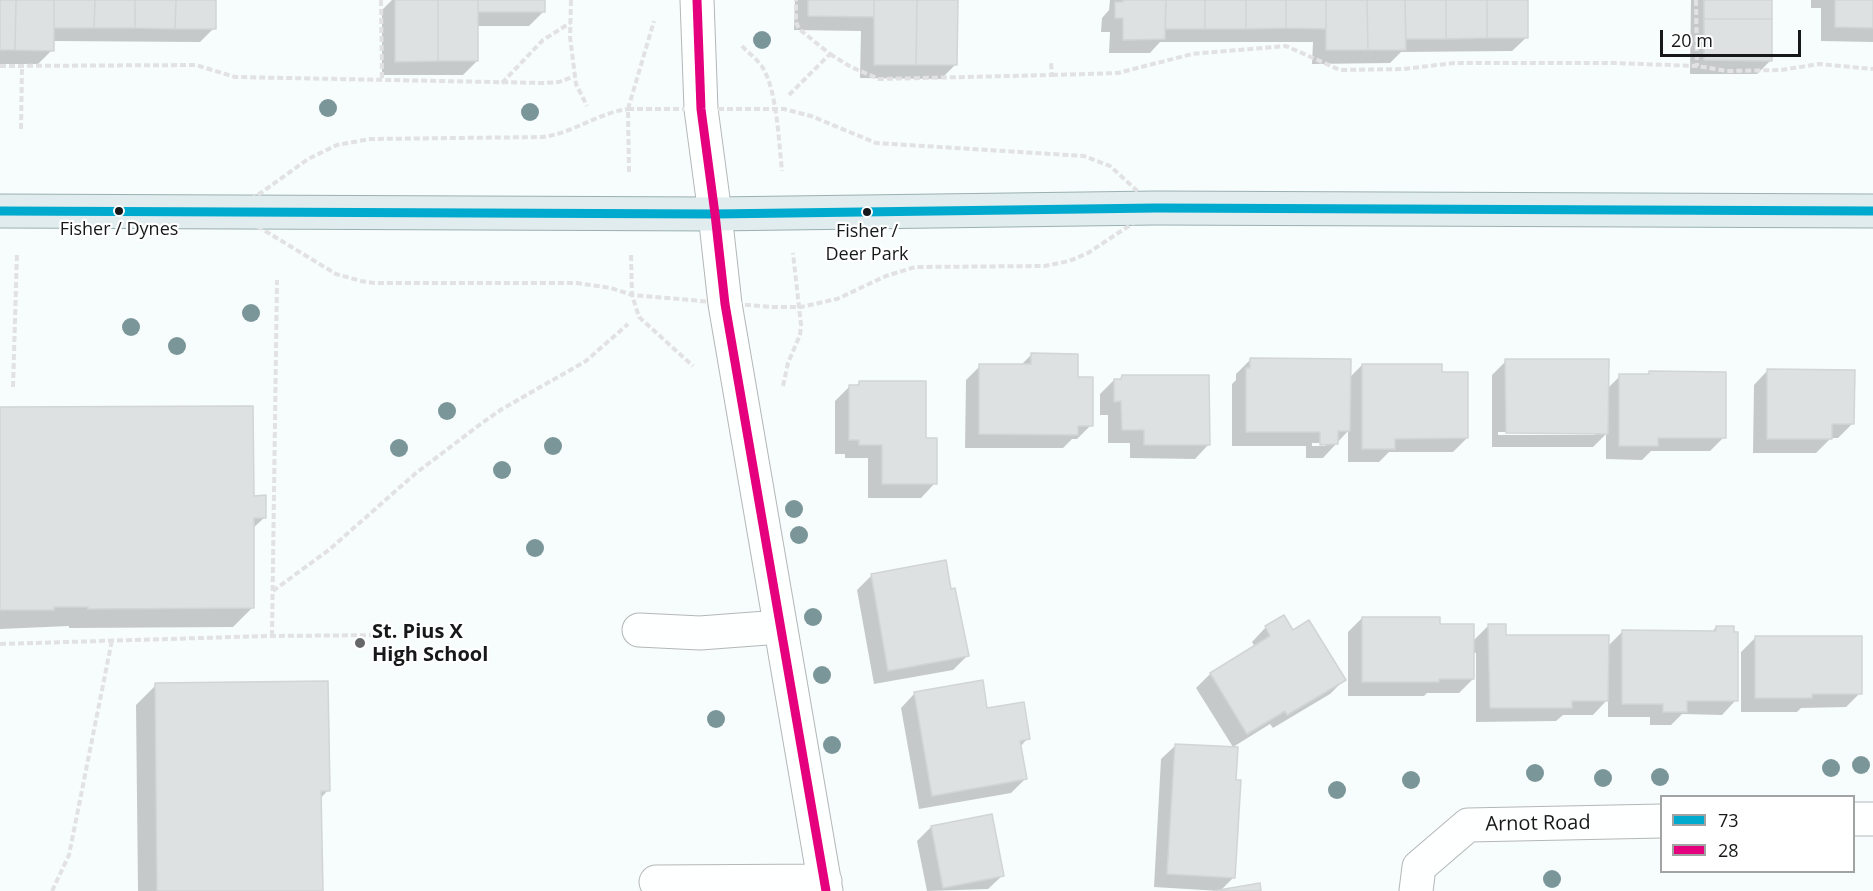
<!DOCTYPE html>
<html>
<head>
<meta charset="utf-8">
<style>
	body { margin:0 }
	#map { position:relative; width:1873px; height:891px; overflow:hidden; background:#f7fcfc; font-family:"Open Sans",sans-serif }
	canvas { display:block }
	.legend { position:absolute; left:1660px; top:795px; width:195px; height:78px; box-sizing:border-box; background:#fff; border:2px solid #a2a3a3; margin:0; padding:8px 10px; list-style:none; font-size:18px; color:#161819 }
	.legend li { display:flex; align-items:center; gap:12px; height:30px }
	.legend b { width:30px; border:2px solid #a2a3a3 }
	.scale { position:absolute; left:1660px; top:30px; width:141px; height:27px; box-sizing:border-box; border:3px solid #161819; border-top:0; padding-left:8px; font-size:18px; line-height:21px; white-space:nowrap; color:#161819; -webkit-text-stroke:4px #fff; paint-order:stroke }
</style>
</head>
<body>
<div id="map">
<canvas width="1873" height="891"></canvas>
<ul class="legend">
<li><b style="height:8px;background:#00a9ce"></b>73</li>
<li><b style="height:8px;background:#e5007d"></b>28</li>
</ul>
<div class="scale">20 m</div>
</div>
<script>
const g = document.querySelector('canvas').getContext('2d');
g.lineJoin = 'round';
function fillPath(path, color) {
  g.fillStyle = color;
  g.fill(path, 'evenodd');
}
function strokePath(path, color, width, dash) {
  g.strokeStyle = color;
  g.lineWidth = width;
  g.lineCap = dash ? 'butt' : 'round';
  g.setLineDash(dash || []);
  g.stroke(path);
}
function label(font, color, halo, rows, align = 'center') {
  g.font = font + ' "Open Sans",sans-serif';
  g.lineWidth = 4.5;
  g.setLineDash([]);
  g.textBaseline = 'middle';
  g.strokeStyle = halo;
  g.fillStyle = color;
  for (const [text, x, y, turn = 0] of rows) {
    g.save();
    g.translate(x, y);
    g.rotate((+turn || 0) * Math.PI / 180);
    g.textAlign = isNaN(turn) ? turn : align;
    if (halo) g.strokeText(text, 0, 0);
    g.fillText(text, 0, 0);
    g.restore();
  }
}
fillPath(new Path2D(`
	M0,0h215l-1,28 -14,14 -148,-1v9l-14,14h-38z
	M392,0h151v12l-14,14h-52v35l-14,14h-81v-65z
	M795,0h162l-1,64 -15,15 -81,-1 1,-47 -67,-1z
	M1110,0h416l1,37 -15,14 -111,1 -11,11 -78,1 1,-22h-153l-10,11h-41l1,-21h-9l1,-14 7,-8z
	M1691,0h80v60l-14,14h-67z
	M1811,0h62v42l-52,-1v-33h-10z
	M1032,354l44,25 15,46 -14,14h-5l-9,9h-98l1,-68 14,-14h40z
	M1250,360l99,18 13,-13 78,9 27,64 -14,14h-64l-10,10h-31v-31l-25,27h-17v-12h-74v-62l4,-4v-6zM1312,443h16l-3,3h-13z
	M1506,361l101,28 13,-13h27l3,-3 74,64 -14,14h-59l-9,9 -36,-1v-25l-13,13h-101v-72zM1498,432h97v3h-97z
	M1768,370l84,54 -14,14h-7l-15,15h-63l1,-68z
	M1122,377l87,67 -14,15 -65,-1v-15h-22v-28h-8v-21l14,-14h5z
	M860,382l64,57 11,44 -14,15h-53v-40h-23v-4h-10v-53l14,-14h6z
	M0,408l252,89 12,21 -12,11v79l-19,19 -164,1v-2l-69,3z
	M871,576l96,80 -14,14 -79,14 -17,-94z
	M1362,618l76,8 35,15 16,-16 15,11 103,11 16,-16 88,2 5,-6 20,73 -14,15 -40,-1 -11,11h-21v-8h-42v-18l-15,16h-30l-7,6 -80,1v-69l-3,-1v27l-14,14h-32l-3,3h-76v-64z
	M1266,627l26,5 52,48 -14,14 -57,34 -3,-4 -37,23 -37,-59 14,-14 45,-27 -3,-5z
	M1755,638l105,55 -14,14 -45,1 -4,4h-56v-60z
	M156,685l172,105 -8,9 1,92h-183l-2,-186z
	M915,693l71,17 42,28 -8,9 5,32 -14,14 -92,16 -18,-101z
	M1176,745l58,132 -14,14 -66,-4 7,-128z
	M931,827l72,48 -15,14 -61,2 -10,-50z`), '#0003');
const building = new Path2D(`
	M0,0h16l-1,50h-15z
	M16,0h38v51l-39,-1z
	M54,0h41l-1,28h-40z
	M95,0h40v28h-41z
	M135,0h41l-1,29 -40,-1z
	M176,0h40v29h-41z
	M395,0h43v61l-43,1z
	M438,0h40v61h-40z
	M478,0h67v12h-67z
	M808,0h66v17l-66,-1z
	M874,0h43l-1,65h-42z
	M917,0h41l-1,65h-41z
	M1123,0h43l-1,39 -42,1v-22h-8v-16h8z
	M1166,0h39v29h-40z
	M1205,0h41v29h-41z
	M1246,0h40v28l-40,1z
	M1286,0h40v29l-40,-1z
	M1326,0h41l1,50h-42z
	M1367,0h38l1,50h-38z
	M1405,0h41v39h-40z
	M1446,0h41v38l-41,1z
	M1487,0h41v38h-41z
	M1704,0h68v19h-68z
	M1835,0h38v28l-38,-1z
	M1704,19h68v42l-68,-1z
	M1031,353l47,1v23h15v49h-15v9l-99,-1v-70h52z
	M1250,358l101,1 -1,72h-12v13l-18,1v-13h-74v-64h4z
	M1505,359h104l-1,75 -102,-1z
	M1362,364h80v8h26v66l-73,1v10h-33z
	M1767,369l88,1 -1,54h-22v15h-65z
	M1649,371l77,1v66h-68v8h-39v-72h30z
	M1122,375h87l1,70h-66v-15h-22l-1,-29 -7,1v-23h7z
	M859,381h67v57h11v46h-55v-39h-23v-5h-10v-55h10z
	M253,406l1,90 12,-1v23h-12v90l-166,1v-2h-34v3h-54v-203z
	M946,560l5,29 4,-1 14,68 -81,15 -17,-97z
	M1284,615l9,15 16,-10 37,60 -59,35 -2,-4 -38,23 -37,-61 60,-37 -5,-10z
	M1362,617h78v7h34v55h-35v3h-77z
	M1488,624h18v11h103l-1,66h-36v7h-82z
	M1716,626h18v6h4v69h-51v11h-24v-8h-41v-74l94,1z
	M1755,636h107v58h-50v4h-57z
	M983,680l4,28 37,-6 6,37 -10,2 7,38 -95,17 -18,-104z
	M328,681l2,110h-9l2,100h-166l-2,-208z
	M1175,744l63,3 -2,33h5l-6,98 -68,-4z
	M992,814l12,62 -61,12 -12,-62z
	M1260,883l1,8h-48z`);
fillPath(building, '#dee1e2');
strokePath(building, '#d1d5d5', 1.5);
const minor = new Path2D(`
	M697,0l4,109 14,105 10,90 101,587
	M639,630l61,3 80,-6
	M1854,819h19
	M656,882l169,-1
	M1416,891l3,-24 49,-42 194,-4`);
const major = new Path2D(`
	M0,211l715,3 441,-6 717,3`);
strokePath(minor, '#b4b7b8', 35);
strokePath(major, '#9bb0b2', 35);
strokePath(new Path2D(`
	M381,0l1,80
	M571,0l-1,37 6,47 11,22
	M1696,0l1,66
	M742,46c7,8 17,14 22,24 13,23 15,74 18,101
	M830,54l21,13 28,12 173,-4 -1,-13
	M0,66l196,-1 39,12 309,6 15,-1 16,-6
	M1052,75l66,-2 74,-19 94,-8 54,24 64,-1 50,-6h160l83,3 30,5 54,-1 38,-6 54,5
	M502,83l41,-43 27,-17
	M789,95l41,-41 -31,-25 -3,-7v-22
	M628,109h156l27,7 65,27 208,13 26,10 46,42 -68,45 -19,8 -24,5 -130,1 -29,9 -49,23 -36,8h-30l-139,-12 -21,-7 -34,-5h-203l-13,-2 -25,-7 -102,-62 74,-53 29,-14 33,-6 173,-2c30,-4 55,-24 85,-28z
	M21,129l1,-63
	M629,172l-1,-63 26,-88
	M631,255l1,40 7,22 54,49
	M783,386l5,-23 12,-28 1,-10 -8,-72
	M13,387l4,-134
	M273,591l57,-42 86,-76 66,-50 20,-14 84,-48 42,-37
	M272,636l5,-356
	M0,644l268,-8 124,-1
	M52,891l17,-36 43,-215`), '#e2e2e2', 4, [6, 3]);
strokePath(minor, '#feffff', 33);
strokePath(major, '#e0eced', 33);
strokePath(new Path2D(`
	M0,211l715,3 441,-6 717,3`), '#00a9ce', 9);
strokePath(new Path2D(`
	M697,0l4,109 14,105 10,90 101,587`), '#e5007d', 9);
g.fillStyle = '#7b9699';
for (const [x, y] of [
	[762,40],
	[328,108],
	[530,112],
	[251,313],
	[131,327],
	[177,346],
	[447,411],
	[553,446],
	[399,448],
	[502,470],
	[794,509],
	[799,535],
	[535,548],
	[813,617],
	[822,675],
	[716,719],
	[832,745],
	[1861,765],
	[1831,768],
	[1535,773],
	[1660,777],
	[1603,778],
	[1411,780],
	[1337,790],
	[1552,879]
]) {
  g.beginPath();
  g.arc(x, y, 9, 0, 2 * Math.PI);
  g.fill();
}
for (const [x, y, r, color] of [
	[119,211,5,"#161819"],
	[867,212,5,"#161819"],
	[360,643,6,"#656868"]
]) {
  const dot = new Path2D();
  dot.arc(x, y, r, 0, 2 * Math.PI);
  g.fillStyle = color;
  g.fill(dot);
  strokePath(dot, '#fff', 2);
}
label('18px', '#161819', '#fff', [
	["Fisher / Dynes",119,230],
	["Fisher /",867,232],
	["Deer Park",867,255]
]);
label('bold 20px', '#161819', '#fff', [
	["St. Pius X",372,632],
	["High School",372,655]
], 'left');
label('20px', '#161819', '#fff', [
	["Arnot Road",1538,824,-1]
]);
</script>
</body>
</html>
